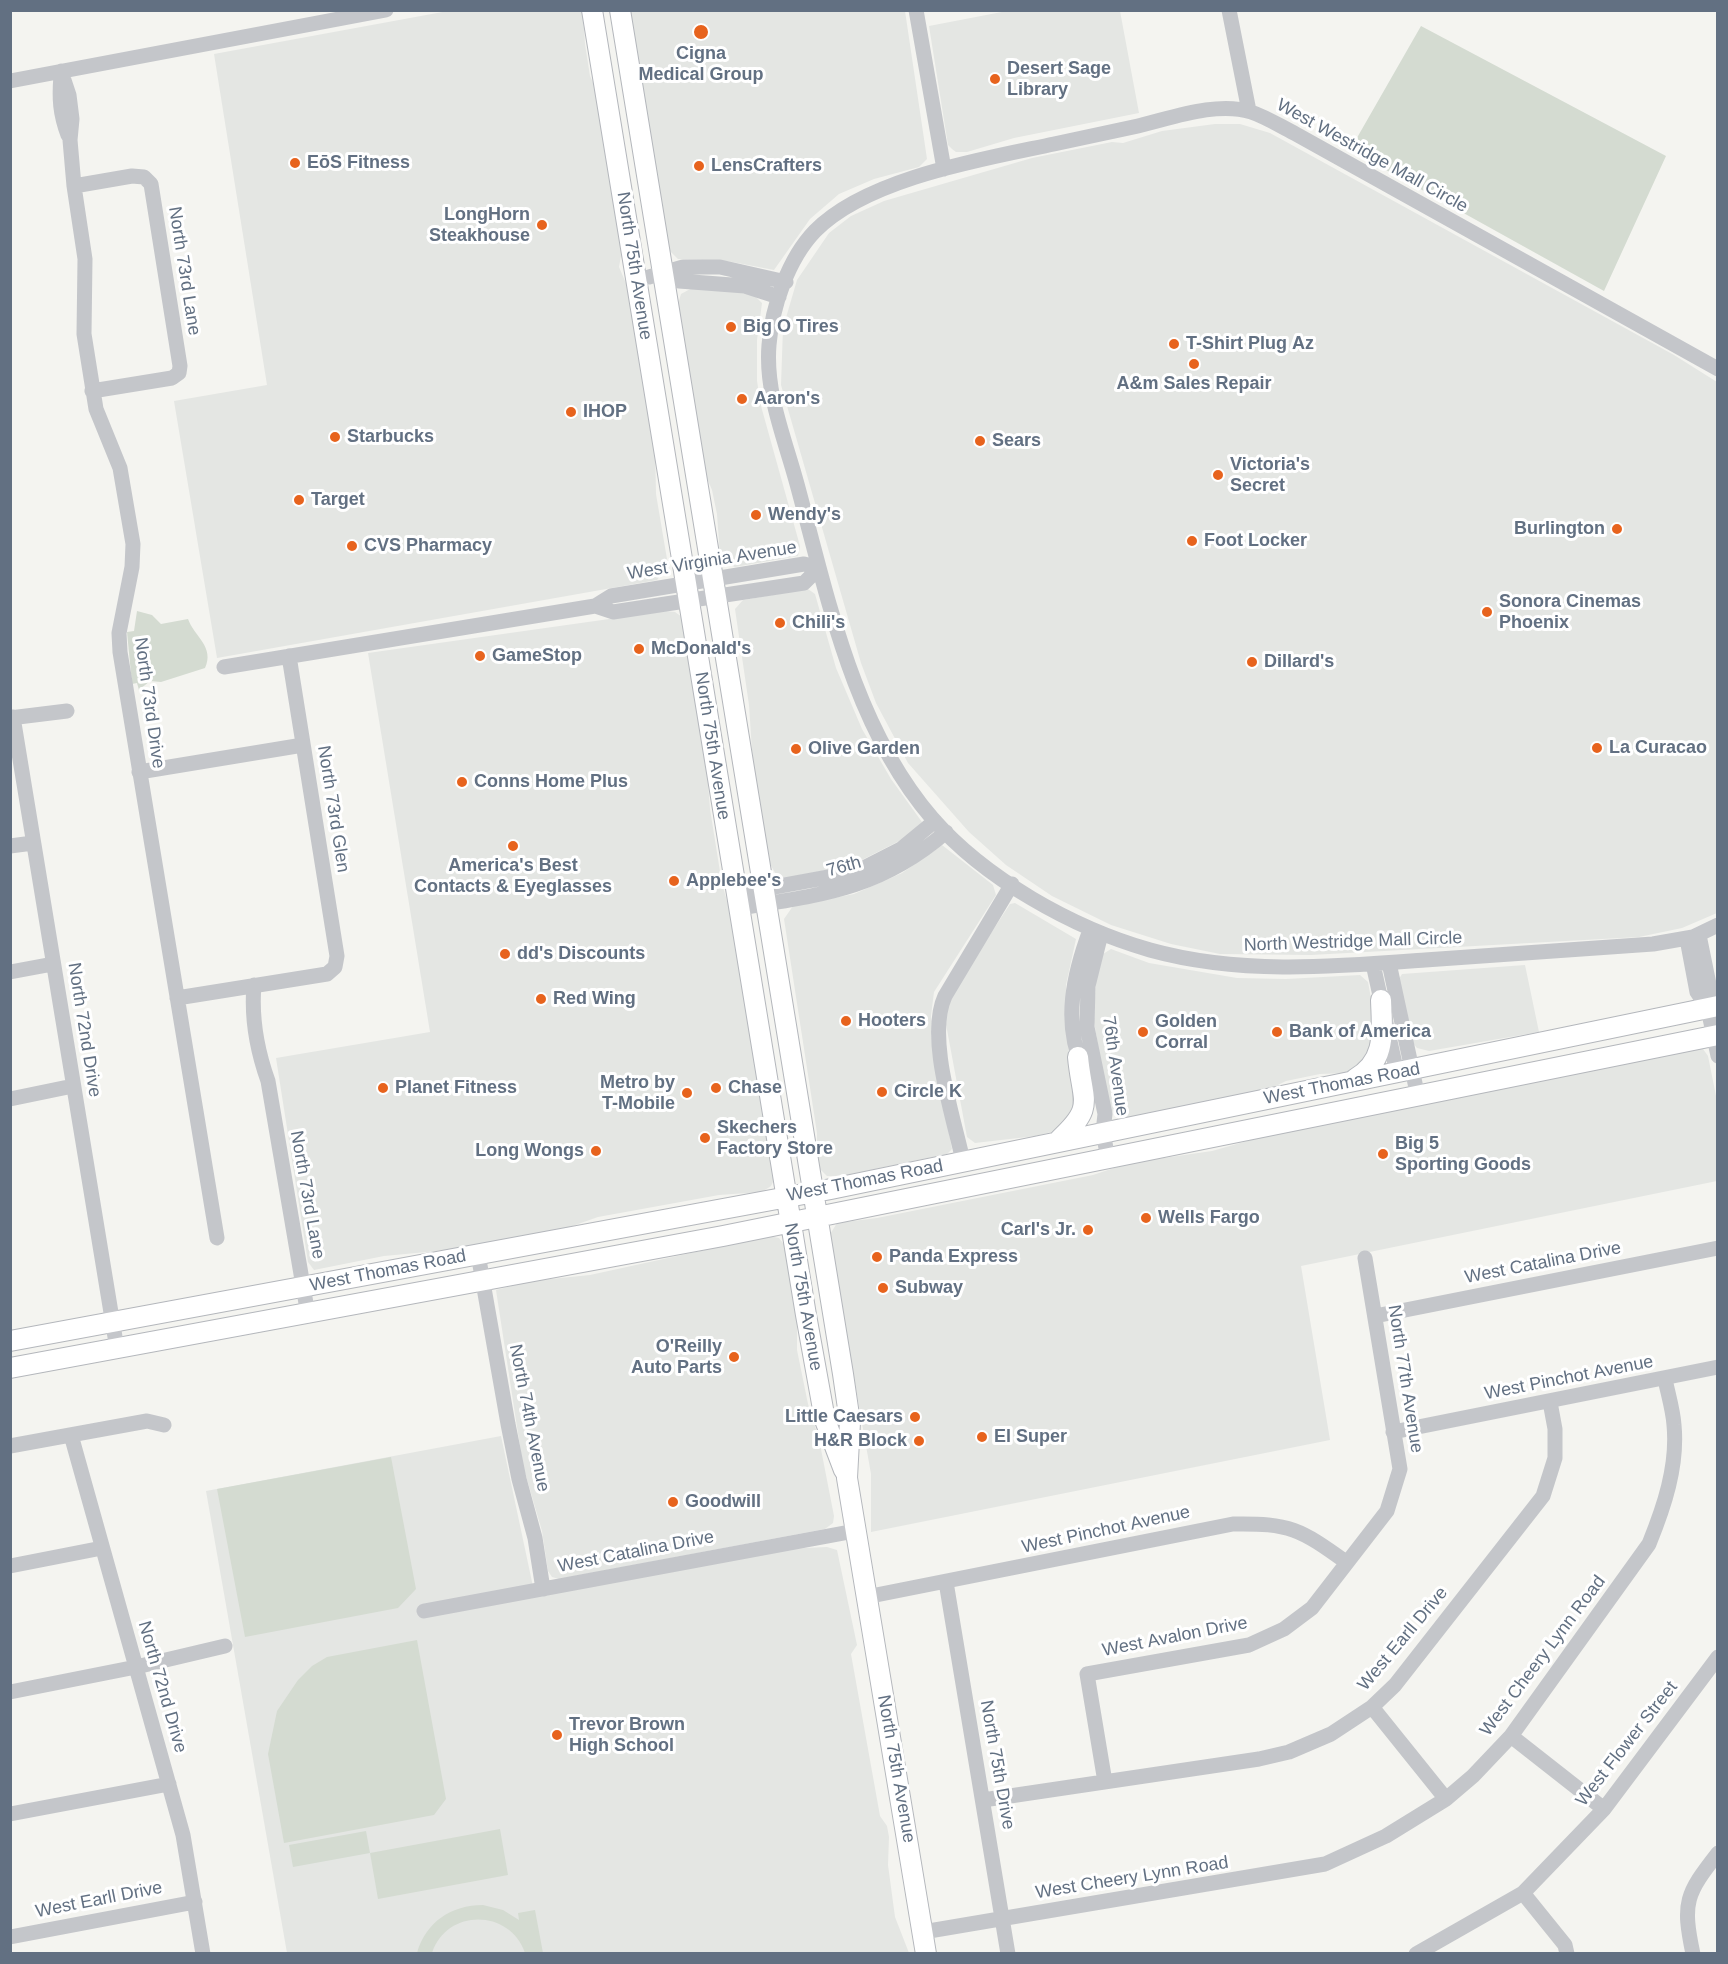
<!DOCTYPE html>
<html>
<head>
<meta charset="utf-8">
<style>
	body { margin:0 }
	#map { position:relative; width:1728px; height:1964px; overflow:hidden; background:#f4f4f0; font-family:Helvetica,sans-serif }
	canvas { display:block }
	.frame { position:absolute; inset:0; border:12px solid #627082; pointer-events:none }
</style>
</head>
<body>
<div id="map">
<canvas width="1728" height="1964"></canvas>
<div class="frame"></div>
</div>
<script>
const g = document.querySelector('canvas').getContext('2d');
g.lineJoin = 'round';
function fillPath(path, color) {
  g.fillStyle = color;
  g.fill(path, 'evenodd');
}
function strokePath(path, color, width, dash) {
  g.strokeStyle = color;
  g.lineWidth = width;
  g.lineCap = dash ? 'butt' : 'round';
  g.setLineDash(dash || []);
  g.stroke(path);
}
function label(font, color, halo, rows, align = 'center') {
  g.font = font + ' Helvetica,sans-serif';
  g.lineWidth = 6;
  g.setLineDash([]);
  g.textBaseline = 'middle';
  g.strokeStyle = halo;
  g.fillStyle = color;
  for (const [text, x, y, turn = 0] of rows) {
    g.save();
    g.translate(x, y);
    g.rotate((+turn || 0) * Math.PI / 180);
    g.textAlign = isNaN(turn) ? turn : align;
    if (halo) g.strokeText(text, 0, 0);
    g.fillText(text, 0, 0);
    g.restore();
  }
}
fillPath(new Path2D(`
	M448,11h135l2,33 5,32 7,15 26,154 -4,22 12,28 24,150 1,49 12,71 -11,15 -440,78 -43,-257 93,-16 -53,-331z
	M629,11h276l22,148 -8,8 -45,12 -35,15 -29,25 -36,51 -47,-9 -49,-2 -10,-10z
	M1007,11h113l19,102 -125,25 -47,14h-11l-4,-3 -4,-4 -19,-119z
	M1215,124h25l30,9 404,222 43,27v531l-35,15 -43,9 -328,18 -91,-1 -49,-10 -60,-19 -59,-29 -46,-31 -37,-33 -61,-69 -32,-60 -15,-40 -80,-278 2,-57 14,-48 32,-47 22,-17 33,-15 148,-43 80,-16 11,1 39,-12z
	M692,288l50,4 13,4 7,7 -5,37v41l4,25 39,140 -2,10 -63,11 -8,-3 -7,-8 -3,-42 -5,-24 -8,-19 -26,-167 3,-10z
	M808,589l7,5 21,74 26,61 29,50 31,43 -13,14 -51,26 -15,5 -58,11 -8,-2 -7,-12 -17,-98 -4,-61 -14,-96 8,-9z
	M666,611l9,1 7,5 24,139 4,53 12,75 12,40 40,256 -3,6 -9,6 -43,3 -121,22 -34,12 -116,21 -64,6 -70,14 -6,-8 -32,-204 154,-26 -62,-379z
	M942,845l51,40 3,10 -62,97 -3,24 1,27 20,106 -5,5 -105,22h-15l-7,-7 -3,-12v-24l-33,-214 9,-13 61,-12 48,-21z
	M1015,903l61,36 -10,46v38l13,79 -17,27 -26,7 -61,7 -8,-6 -22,-118 2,-13 27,-47 36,-55z
	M1111,949l38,14 88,15 49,1 74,-4 8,7 10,54 -5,22 -25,15 -28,1 -34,7 -18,9 -140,28 -12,-2 -7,-9 -15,-85 2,-49 7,-19z
	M1525,965l14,67 -110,19 -12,-3 -5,-6 -13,-63 3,-5z
	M1698,1049h5l5,7 9,45v80l-416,85 29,174 -459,92v-58l-42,-238 8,-13 40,-5 216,-43 36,-12 83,-12 60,-17z
	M769,1236l10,2 7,9 11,70v33l11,54 11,35 15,77 -1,7 -8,6 -266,50 -7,-2 -4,-6 -6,-40 -19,-65 -27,-176 35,-9 59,-6z
	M501,1436l34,160 247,-47 45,-2 10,3 20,95 -6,9 29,162 7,10 2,11 -1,28 7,52 14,36h-622l-81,-462z`), '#e4e6e3');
fillPath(new Path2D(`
	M1421,26l245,130 -62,135 -254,-141z
	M137,611l15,4 9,9 27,-5c6,17 27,28 17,49l-44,14 -11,-1 -11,9 -2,-7 -5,1 -5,-52 7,-1z
	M391,1457l25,132 -18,19 -153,29 -28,-148z
	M417,1640l29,159 -12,16 -150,28 -16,-89 9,-43 21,-31 14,-14 15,-9z
	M500,1829l8,46 -130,24 -8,-46 -77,14 -4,-22 77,-14 4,22z
	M483,1905l20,5 16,10 -1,-7 17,-3 8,43h-18c-15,-44 -78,-45 -93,0h-15c9,-31 34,-48 66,-48z`), '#d4dbd1');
const major = new Path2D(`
	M592,10l214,1305 19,105 19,50
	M620,10l223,1364 7,48 -3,56 79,476
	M1355,1079c32,-18 27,-48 26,-79
	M1059,1140c37,-34 23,-38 19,-83
	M10,1341l821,-152 887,-183
	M10,1368l713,-132 995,-201`);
strokePath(major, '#b4b7bc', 22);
strokePath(new Path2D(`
	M916,10l28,159
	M1229,10l20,101
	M61,71l8,24 3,24 -2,21 4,46 11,73 -1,75 12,75 24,59 13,76 -1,23 -13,66 1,19 97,586
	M61,76c-2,22 -1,38 7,59
	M10,81l376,-71
	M74,186l58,-10 12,1 7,7 29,182 -1,7 -7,5 -80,13
	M664,274l15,7 66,5 34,11
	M649,277l34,-10h37l66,15
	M1718,369l-424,-236c-14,-7 -28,-16 -43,-21 -34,-11 -79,6 -113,14 -28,6 -56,12 -84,18 -71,15 -187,34 -239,87 -27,28 -43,76 -46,114 -4,48 16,94 28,139 31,114 56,242 135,334 53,61 141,110 218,132 90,25 183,17 275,10 76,-6 152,-11 228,-16l40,-7 25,-12
	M595,606l18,6 191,-29 15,-15
	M224,667l371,-61 16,-10 193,-32 15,4
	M13,717l104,632
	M10,718l57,-7
	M139,772l164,-27
	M10,846l23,-3
	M736,894l120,-22 45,-23 34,-28
	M739,908c83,-13 141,-19 207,-76
	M1101,934l-13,52 -1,41 18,87 -2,18 5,27
	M1699,935l11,54 -2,20 10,47
	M1687,939l10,53 11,17
	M1389,963l29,134
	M1373,964l24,109
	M10,972l43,-8
	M254,985c-3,34 3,65 14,96l40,234
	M177,998l150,-24 8,-7 2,-11 -48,-300
	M1083,1067c-21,-44 -9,-94 7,-137
	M10,1099l63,-13
	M963,1161c-9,-43 -37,-124 -18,-165l67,-112
	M478,1254l30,170 11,55 16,59 8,51
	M1375,1316l343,-68
	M1393,1432l325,-65
	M71,1435l112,400 20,119
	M10,1446l137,-25 17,4
	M10,1566l92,-18
	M946,1582l62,372
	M866,1597l367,-73c57,-1 67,5 113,38
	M424,1611l431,-80
	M10,1692l126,-25 89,-21
	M1372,1707l74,92
	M1511,1736l93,73
	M1105,1782l-18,-108 162,-29 35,-16 28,-21 75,-97 13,-42 -35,-211
	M983,1800l276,-41 30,-7 42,-18 41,-27 23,-22 148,-189 12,-38v-29l-5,-27
	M10,1814l159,-30
	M1523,1893l42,52 2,9
	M923,1932l402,-68 61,-28 60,-37 27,-23 38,-40 138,-192c15,-37 29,-78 25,-119 -1,-15 -6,-31 -9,-46
	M10,1937l185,-35
	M1416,1954l107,-61 81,-84 114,-152
	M1693,1954c-11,-52 -7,-60 25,-101`), '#c4c6ca', 15);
strokePath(major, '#fff', 20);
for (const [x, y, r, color] of [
	[701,32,8,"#e7631d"],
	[995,79,6,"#e7631d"],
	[295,163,6,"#e7631d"],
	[699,166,6,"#e7631d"],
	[542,225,6,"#e7631d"],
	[731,327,6,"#e7631d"],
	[1174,344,6,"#e7631d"],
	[1194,364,6,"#e7631d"],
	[742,399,6,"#e7631d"],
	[571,412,6,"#e7631d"],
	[335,437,6,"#e7631d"],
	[980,441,6,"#e7631d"],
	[1218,475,6,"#e7631d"],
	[299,500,6,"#e7631d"],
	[756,515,6,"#e7631d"],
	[1617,529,6,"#e7631d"],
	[1192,541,6,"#e7631d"],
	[352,546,6,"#e7631d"],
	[1487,612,6,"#e7631d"],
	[780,623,6,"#e7631d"],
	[639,649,6,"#e7631d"],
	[480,656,6,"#e7631d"],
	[1252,662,6,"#e7631d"],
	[1597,748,6,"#e7631d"],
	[796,749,6,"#e7631d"],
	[462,782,6,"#e7631d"],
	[513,846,6,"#e7631d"],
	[674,881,6,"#e7631d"],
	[505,954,6,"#e7631d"],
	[541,999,6,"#e7631d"],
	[846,1021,6,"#e7631d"],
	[1143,1032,6,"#e7631d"],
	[1277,1032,6,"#e7631d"],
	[383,1088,6,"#e7631d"],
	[716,1088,6,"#e7631d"],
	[882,1092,6,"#e7631d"],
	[687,1093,6,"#e7631d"],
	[705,1138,6,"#e7631d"],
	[596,1151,6,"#e7631d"],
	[1383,1154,6,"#e7631d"],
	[1146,1218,6,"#e7631d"],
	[1088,1230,6,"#e7631d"],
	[877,1257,6,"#e7631d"],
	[883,1288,6,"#e7631d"],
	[734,1357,6,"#e7631d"],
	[915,1417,6,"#e7631d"],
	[982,1437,6,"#e7631d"],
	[919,1441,6,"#e7631d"],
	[673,1502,6,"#e7631d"],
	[557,1735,6,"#e7631d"]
]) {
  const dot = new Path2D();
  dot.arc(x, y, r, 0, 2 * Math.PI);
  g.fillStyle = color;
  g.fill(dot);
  strokePath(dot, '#fff', 2);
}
label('bold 18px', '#627082', '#fff', [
	["Cigna",701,54,"center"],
	["Medical Group",701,75,"center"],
	["Desert Sage",1007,69],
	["Library",1007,90],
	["EōS Fitness",307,163],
	["LensCrafters",711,166],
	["LongHorn",530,215,"right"],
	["Steakhouse",530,236,"right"],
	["Big O Tires",743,327],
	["T-Shirt Plug Az",1186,344],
	["A&m Sales Repair",1194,384,"center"],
	["Aaron's",754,399],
	["IHOP",583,412],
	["Starbucks",347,437],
	["Sears",992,441],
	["Victoria's",1230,465],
	["Secret",1230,486],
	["Target",311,500],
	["Wendy's",768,515],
	["Burlington",1605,529,"right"],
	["Foot Locker",1204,541],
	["CVS Pharmacy",364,546],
	["Sonora Cinemas",1499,602],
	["Phoenix",1499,623],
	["Chili's",792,623],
	["McDonald's",651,649],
	["GameStop",492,656],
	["Dillard's",1264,662],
	["La Curacao",1609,748],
	["Olive Garden",808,749],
	["Conns Home Plus",474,782],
	["America's Best",513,866,"center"],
	["Contacts & Eyeglasses",513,887,"center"],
	["Applebee's",686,881],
	["dd's Discounts",517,954],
	["Red Wing",553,999],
	["Hooters",858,1021],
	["Golden",1155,1022],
	["Corral",1155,1043],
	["Bank of America",1289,1032],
	["Metro by",675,1083,"right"],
	["T-Mobile",675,1104,"right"],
	["Planet Fitness",395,1088],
	["Chase",728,1088],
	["Circle K",894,1092],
	["Skechers",717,1128],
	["Factory Store",717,1149],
	["Big 5",1395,1144],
	["Sporting Goods",1395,1165],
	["Long Wongs",584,1151,"right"],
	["Wells Fargo",1158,1218],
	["Carl's Jr.",1076,1230,"right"],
	["Panda Express",889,1257],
	["Subway",895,1288],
	["O'Reilly",722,1347,"right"],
	["Auto Parts",722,1368,"right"],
	["Little Caesars",903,1417,"right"],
	["El Super",994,1437],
	["H&R Block",907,1441,"right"],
	["Goodwill",685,1502],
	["Trevor Brown",569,1725],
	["High School",569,1746]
], 'left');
label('18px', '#627082', '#fff', [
	["West Westridge Mall Circle",1372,156,29],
	["North 75th Avenue",634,266,81],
	["North 73rd Lane",184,271,81],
	["West Virginia Avenue",712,561,-9],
	["North 73rd Drive",149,703,82],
	["North 75th Avenue",712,746,81],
	["North 73rd Glen",333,809,81],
	["76th",844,867,-16],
	["North Westridge Mall Circle",1353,942,-2],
	["North 72nd Drive",84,1030,81],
	["76th Avenue",1115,1066,82],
	["West Thomas Road",1342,1084,-11],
	["West Thomas Road",865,1181,-11],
	["North 73rd Lane",307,1195,80],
	["West Catalina Drive",1543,1263,-11],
	["West Thomas Road",388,1271,-11],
	["North 75th Avenue",803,1297,80],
	["West Pinchot Avenue",1569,1378,-11],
	["North 77th Avenue",1405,1379,81],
	["North 74th Avenue",529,1418,79],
	["West Pinchot Avenue",1106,1530,-12],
	["West Catalina Drive",636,1552,-11],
	["West Avalon Drive",1175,1637,-11],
	["West Earll Drive",1403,1639,-50],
	["West Cheery Lynn Road",1543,1656,-53],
	["North 72nd Drive",162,1687,74],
	["West Flower Street",1627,1744,-52],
	["North 75th Drive",997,1765,80],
	["North 75th Avenue",896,1769,80],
	["West Cheery Lynn Road",1132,1878,-9],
	["West Earll Drive",99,1900,-11]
]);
</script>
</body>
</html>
